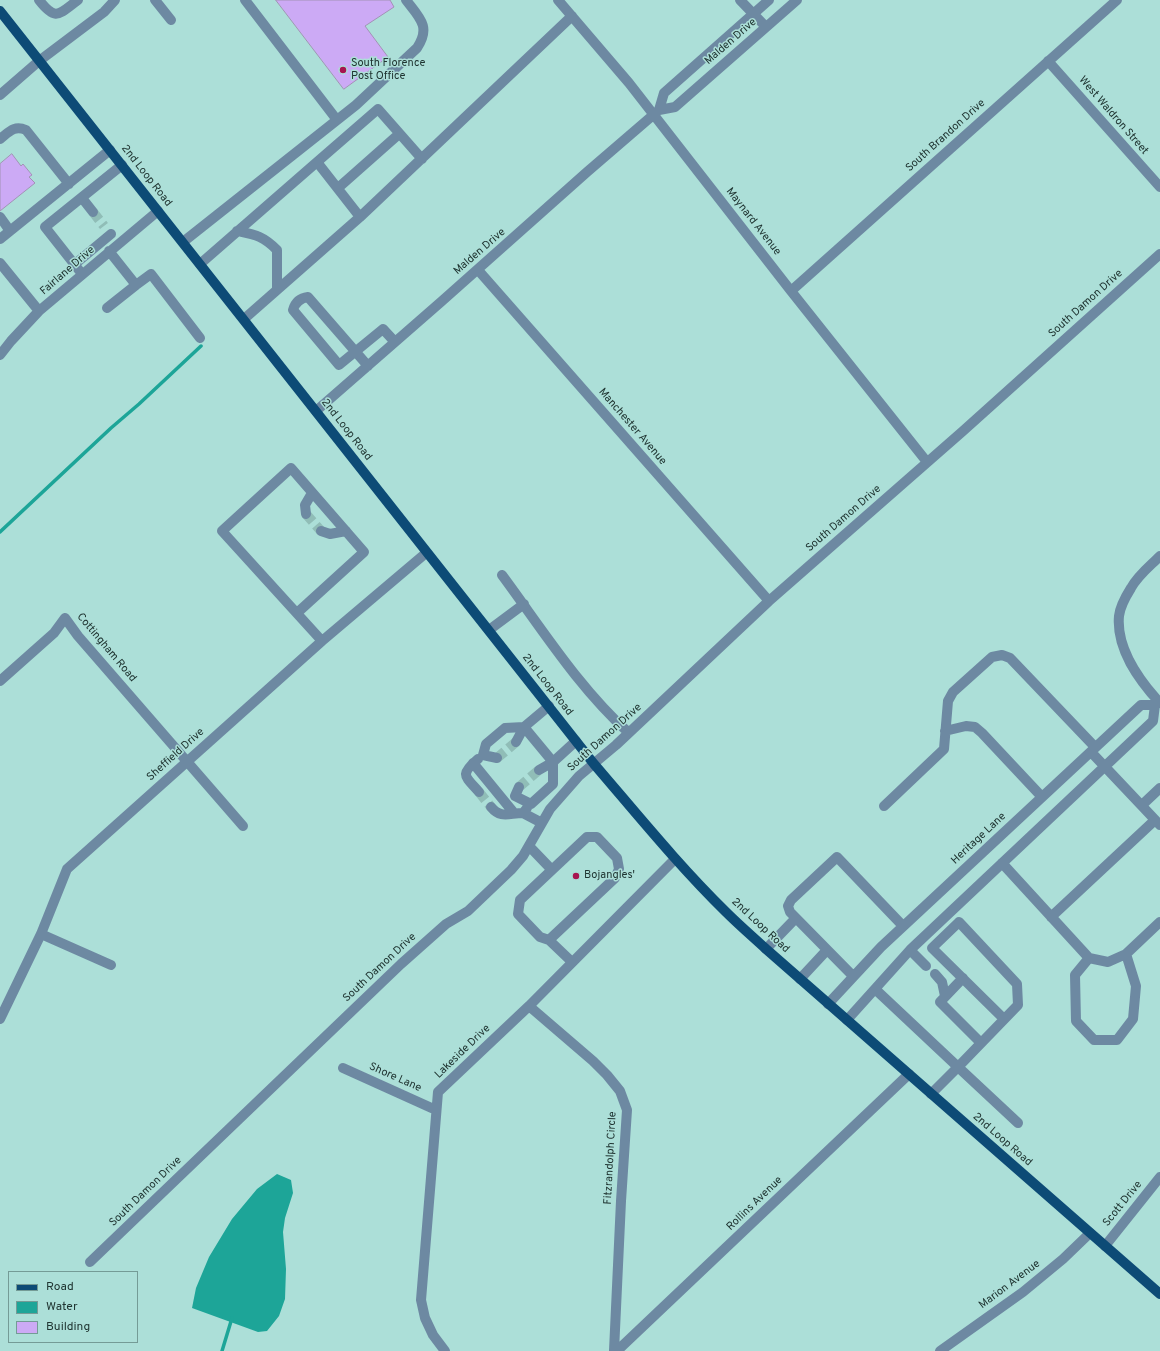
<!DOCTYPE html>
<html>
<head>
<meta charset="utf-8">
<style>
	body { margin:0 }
	#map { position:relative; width:1160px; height:1351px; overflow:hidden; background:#acdfd8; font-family:Overpass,sans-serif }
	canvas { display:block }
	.legend { position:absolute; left:8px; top:1271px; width:130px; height:72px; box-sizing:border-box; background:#acdfd8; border:1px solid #749b96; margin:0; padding:5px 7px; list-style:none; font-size:12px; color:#203532 }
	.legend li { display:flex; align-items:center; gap:8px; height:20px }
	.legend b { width:20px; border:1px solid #749b96 }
</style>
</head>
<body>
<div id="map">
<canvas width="1160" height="1351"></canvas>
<ul class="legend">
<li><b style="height:5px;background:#0d4b76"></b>Road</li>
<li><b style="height:11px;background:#1da598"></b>Water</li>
<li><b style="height:11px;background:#ccaaf5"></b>Building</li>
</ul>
</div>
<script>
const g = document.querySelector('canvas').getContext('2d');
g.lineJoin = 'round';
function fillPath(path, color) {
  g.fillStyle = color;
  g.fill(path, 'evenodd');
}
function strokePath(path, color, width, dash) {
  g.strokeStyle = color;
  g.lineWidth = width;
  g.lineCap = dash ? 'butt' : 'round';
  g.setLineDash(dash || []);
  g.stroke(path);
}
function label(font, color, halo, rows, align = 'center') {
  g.font = font + ' Overpass,sans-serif';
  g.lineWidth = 3;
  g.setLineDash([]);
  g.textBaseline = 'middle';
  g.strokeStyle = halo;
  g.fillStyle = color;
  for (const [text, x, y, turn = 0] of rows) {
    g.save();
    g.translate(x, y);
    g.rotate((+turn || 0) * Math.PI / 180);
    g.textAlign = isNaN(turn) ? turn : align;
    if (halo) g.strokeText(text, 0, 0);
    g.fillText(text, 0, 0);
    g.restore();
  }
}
fillPath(new Path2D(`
	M277,1174l14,6 2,13 -8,25 -2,14 3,37 -1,30 -6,17 -12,15 -9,1 -66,-24 4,-20 13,-31 23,-38 25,-30z`), '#1da598');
strokePath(new Path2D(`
	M0,532l111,-104 28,-24 62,-58
	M222,1351l10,-33`), '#1da598', 3.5);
const building = new Path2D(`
	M276,0h114l4,7 -29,19 23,31 -44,32z
	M12,154l9,12 2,-2 9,11 -3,2 6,6 -35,28v-47z`);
fillPath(building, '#ccaaf5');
strokePath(building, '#a292b5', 1);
strokePath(new Path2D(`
	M93,212l11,14
	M306,514l15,17
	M497,758l19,-16
	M519,787l20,-17
	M479,792l12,15`), '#90bdb7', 10, [10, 5]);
strokePath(new Path2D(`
	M39,0c17,22 20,14 39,0
	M155,0l16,20
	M245,0l92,120
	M558,0l71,83 162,208 136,171
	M740,0l26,27
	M769,0l-105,93 -5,17 16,-3 122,-107
	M1048,61l112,126
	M0,95l39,-34 65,-49 11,-12
	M0,139c9,-7 14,-14 26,-9l43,54
	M422,159l-44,-50 -61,53 43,55 212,-201
	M338,188l61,-54
	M82,198l11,14
	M0,217l10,14
	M237,231c19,4 26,5 40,19v40
	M0,239l110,-89
	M183,242l173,-137 61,-57c14,-21 3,-30 -11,-48
	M109,251l27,34 15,-11 49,64
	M0,263l39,48
	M75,264l36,-30
	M200,264l117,-102
	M478,270l291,331
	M82,274l-37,-47 77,-62
	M791,291l326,-291
	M107,308l29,-23
	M244,319l116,-102
	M0,355l11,-14 28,-30 119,-100
	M368,366l-60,-69c-8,1 -13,6 -15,13l46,55 44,-36 12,13
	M316,411l126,-110 145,-129 72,-62
	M306,514l-1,-9 7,-12
	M321,531l9,3 16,-3
	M1160,556c-10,10 -22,19 -29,32 -5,8 -11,18 -12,28 -3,33 20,64 41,87
	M502,575c40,54 77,113 127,158
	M297,613l67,-61 -73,-84 -69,63 100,110
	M489,630l35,-26
	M0,681l54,-48 11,-15 13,18 165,190
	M945,731l21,-5 9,1 7,6 60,64
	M516,742l8,-15 29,35 23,-21
	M1091,752l69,73
	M497,758l-14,-3 3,-11 19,-16 19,-1 25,-21
	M478,759c-19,16 -13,17 1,33
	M473,763l41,50
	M519,787l-4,9 16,8 22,-20v-22l-14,8
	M1142,805l18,-17
	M884,806l60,-57 4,-48 5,-9 39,-35 10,-2 8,3 85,89
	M491,807c10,12 18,6 32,6
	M527,808l-4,5 19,10
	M529,846l23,24
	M1002,863l87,95 19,4 18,-8 34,-32
	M1051,917l104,-97
	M41,934l70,31
	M549,940l-9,-3 -22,-23 2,-14 67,-63h10l20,21 2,11 -4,9 -66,62 23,22
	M766,949l29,-30
	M910,950l16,16
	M1089,958l-14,17 1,46 18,19h23l16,-21 3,-33 -10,-32
	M935,974l7,8 3,14
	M853,976l-63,-64 -2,-6 3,-6 46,-43 66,69
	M963,978l-23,24 41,41
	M800,979l27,-29
	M875,989l83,78 60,-62 -1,-21 -58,-62 -27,26 72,71
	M828,1004l53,-57 260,-242h14l3,-4
	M529,1006l64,55 14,14 13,16 7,19 -6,91 -7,150
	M0,1019l41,-85 26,-65 255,-228 104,-88
	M847,1020l63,-70 243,-229 2,-16
	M343,1068l93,42
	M931,1094l27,-27 60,56
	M1105,1246l55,-69
	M90,1262l311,-298 45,-40 22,-13 43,-41 12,-14 27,-47 29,-33 37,-31 153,-144 194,-170 197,-177
	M445,1351l-12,-16 -8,-17 -4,-18 17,-208 91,-86 146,-147
	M617,1351l292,-277
	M940,1351l83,-59 40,-33 27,-26`), '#6d89a2', 10);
strokePath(new Path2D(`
	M0,11l594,753c43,50 85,102 132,148 13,13 27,25 40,37l394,345`), '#0d4b76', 10);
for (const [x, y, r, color] of [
	[343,70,4,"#a7144f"],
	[576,876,4,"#a7144f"]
]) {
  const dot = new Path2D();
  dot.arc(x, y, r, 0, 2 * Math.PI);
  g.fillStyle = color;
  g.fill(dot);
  strokePath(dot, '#acdfd8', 1.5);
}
label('11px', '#203532', '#acdfd8', [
	["Malden Drive",731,42,-41],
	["West Waldron Street",1113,116,49],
	["South Brandon Drive",946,136,-42],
	["2nd Loop Road",146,176,52],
	["Maynard Avenue",753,222,52],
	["Malden Drive",480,252,-41],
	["Fairlane Drive",68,271,-41],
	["South Damon Drive",1086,304,-42],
	["Manchester Avenue",632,427,49],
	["2nd Loop Road",346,430,52],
	["South Damon Drive",844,519,-41],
	["Cottingham Road",106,648,50],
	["2nd Loop Road",547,685,52],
	["South Damon Drive",605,738,-42],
	["Sheffield Drive",176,755,-42],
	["Heritage Lane",979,839,-43],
	["2nd Loop Road",760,926,43],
	["South Damon Drive",380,968,-43],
	["Lakeside Drive",463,1052,-44],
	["Shore Lane",395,1078,24],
	["2nd Loop Road",1002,1140,41],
	["Fitzrandolph Circle",611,1158,-87],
	["South Damon Drive",146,1192,-44],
	["Rollins Avenue",755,1204,-44],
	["Scott Drive",1123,1204,-51],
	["Marion Avenue",1010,1285,-37]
]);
label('11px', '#203532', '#acdfd8', [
	["South Florence",351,64],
	["Post Office",351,77],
	["Bojangles'",584,876]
], 'left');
</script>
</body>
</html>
